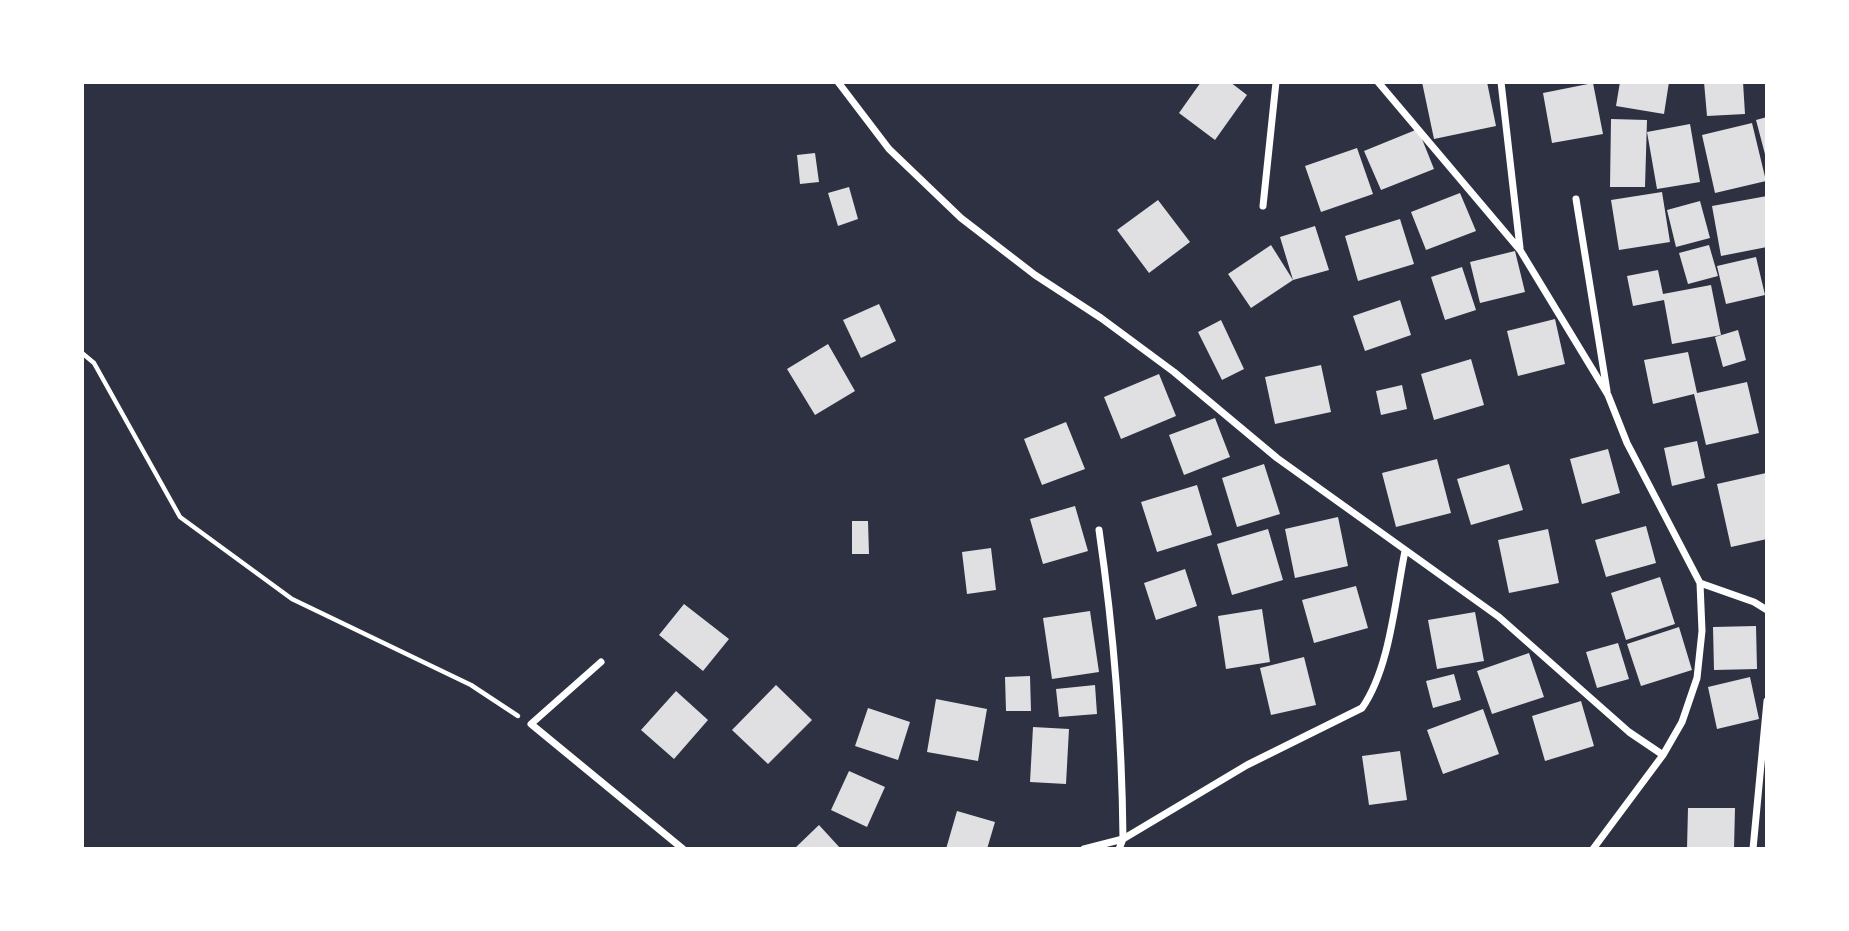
<!DOCTYPE html>
<html>
<head>
<meta charset="utf-8">
<style>
	body { margin:0 }
	#map { position:relative; width:1849px; height:931px; overflow:hidden; background:#2d3142; font-family:"Nunito Sans",sans-serif }
	canvas { display:block }
	.frame { position:absolute; inset:0; border:84px solid #fff; pointer-events:none }
</style>
</head>
<body>
<div id="map">
<canvas width="1849" height="931"></canvas>
<div class="frame"></div>
</div>
<script>
const g = document.querySelector('canvas').getContext('2d');
g.lineJoin = 'round';
function fillPath(path, color) {
  g.fillStyle = color;
  g.fill(path, 'evenodd');
}
function strokePath(path, color, width, dash) {
  g.strokeStyle = color;
  g.lineWidth = width;
  g.lineCap = dash ? 'butt' : 'round';
  g.setLineDash(dash || []);
  g.stroke(path);
}
fillPath(new Path2D(`
	M1201,82h29l17,13 -32,45 -36,-27z
	M1422,82h65l9,44 -62,13z
	M1620,82h49l-5,32 -48,-8z
	M1704,82h39l2,32 -38,2z
	M1593,83l10,51 -51,9 -9,-50z
	M1767,117v41h-1l-10,-38z
	M1611,119l36,1 -2,67h-35z
	M1752,123l14,58 -51,12 -13,-58z
	M1690,124l10,58 -43,7 -10,-57z
	M1418,129l16,40 -53,21 -17,-39z
	M1357,148l16,46 -52,18 -16,-46z
	M815,153l4,29 -19,2 -3,-29z
	M849,187l9,32 -20,7 -10,-33z
	M1662,192l8,50 -51,8 -8,-50z
	M1460,193l16,38 -50,19 -15,-38z
	M1767,196v51l-46,9 -9,-50z
	M1158,200l32,42 -41,31 -32,-43z
	M1700,201l10,37 -34,9 -9,-37z
	M1400,219l14,45 -56,17 -13,-45z
	M1315,226l14,44 -36,10 -42,28 -23,-34 43,-29 22,35 -13,-43z
	M1709,245l9,31 -30,8 -9,-31z
	M1515,251l10,41 -45,11 -10,-41z
	M1756,257l9,38 -39,9 -9,-38z
	M1462,267l14,43 -31,10 -14,-43z
	M1658,270l5,24 48,-9 10,50 -49,9 -8,-44 -31,6 -6,-30z
	M1400,300l11,35 -46,16 -12,-35z
	M879,304l17,37 -35,17 -18,-38z
	M1555,319l10,45 -47,12 -11,-45z
	M1221,320l23,49 -22,11 -24,-48z
	M1738,330l8,30 -23,7 -8,-30z
	M828,344l27,47 -40,24 -28,-46z
	M1688,352l9,41 50,-11 12,51 -53,12 -12,-51 -41,10 -9,-44z
	M1471,359l13,46 -50,15 -13,-46z
	M1321,365l10,47 -56,12 -10,-47z
	M1159,374l17,42 -55,23 -17,-42z
	M1402,385l5,24 -26,6 -5,-24z
	M1215,418l15,39 -46,18 -15,-40z
	M1066,422l19,47 -43,16 -18,-46z
	M1697,441l8,37 -33,8 -8,-38z
	M1608,449l12,44 -38,11 -12,-45z
	M1437,459l14,54 -55,14 -14,-54z
	M1264,464l16,50 -43,13 -15,-49z
	M1509,464l14,46 -52,15 -14,-46z
	M1766,473l1,66 -36,8 -14,-63z
	M1197,485l15,50 -55,17 -16,-50z
	M1075,506l13,45 -45,13 -13,-45z
	M1338,517l10,49 -53,12 -10,-49z
	M852,521h16l1,33h-17z
	M1646,526l10,37 -50,14 -11,-37z
	M1268,529l15,51 -51,15 -15,-51z
	M1548,529l11,54 -50,10 -11,-53z
	M991,548l5,42 -29,4 -5,-42z
	M1185,569l12,37 -41,14 -12,-37z
	M1660,577l15,47 -49,16 -15,-47z
	M1356,586l12,42 -54,15 -12,-43z
	M684,604l45,35 -26,32 -44,-36z
	M1262,609l8,53 -44,7 -8,-53z
	M1090,611l9,61 -47,7 -9,-61z
	M1475,612l9,49 -47,8 -9,-49z
	M1756,626l1,43 -43,1 -1,-43z
	M1679,627l13,43 -51,16 -14,-42z
	M1618,643l11,36 -32,9 -11,-36z
	M1529,653l15,44 -52,17 -15,-43z
	M1304,657l12,48 -45,10 -11,-47z
	M1454,674l7,26 -28,8 -7,-27z
	M1030,676l1,35h-25l-1,-34z
	M1750,677l9,42 -42,10 -9,-42z
	M776,685l36,35 -44,44 -36,-34z
	M1095,685l2,29 -38,3 -3,-28z
	M676,691l32,29 -34,39 -33,-29z
	M936,699l51,10 -9,52 -51,-9z
	M1581,701l13,45 -49,15 -13,-45z
	M868,708l42,14 -12,38 -43,-14z
	M1483,709l16,45 -56,20 -16,-44z
	M1033,727l36,2 -3,55 -36,-2z
	M1400,751l7,49 -38,5 -7,-49z
	M849,771l36,16 -18,40 -36,-17z
	M1688,808h47l-1,41h-47z
	M957,811l38,11 -8,27h-41z
	M819,825l22,24h-47z`), '#e0e0e3');
strokePath(new Path2D(`
	M82,353l12,10 86,154 112,82 179,86 47,31`), '#fff', 4.5);
strokePath(new Path2D(`
	M838,82l51,67 72,69 74,57 66,43 73,54 103,86 222,159 130,115 34,23 19,-33 15,-44 5,-47 -2,-48 -73,-140 -19,-48 -88,-145 -142,-168
	M1501,82l19,166
	M1576,199l31,192
	M1263,206l13,-124
	M1099,530c15,103 23,205 24,309l-4,10
	M1700,583l54,19 13,8
	M601,662l-70,62 152,125
	M1084,849l39,-10 124,-74 115,-57c28,-40 33,-108 43,-157
	M1593,849l70,-94
	M1753,849l14,-148`), '#fff', 7);
</script>
</body>
</html>
